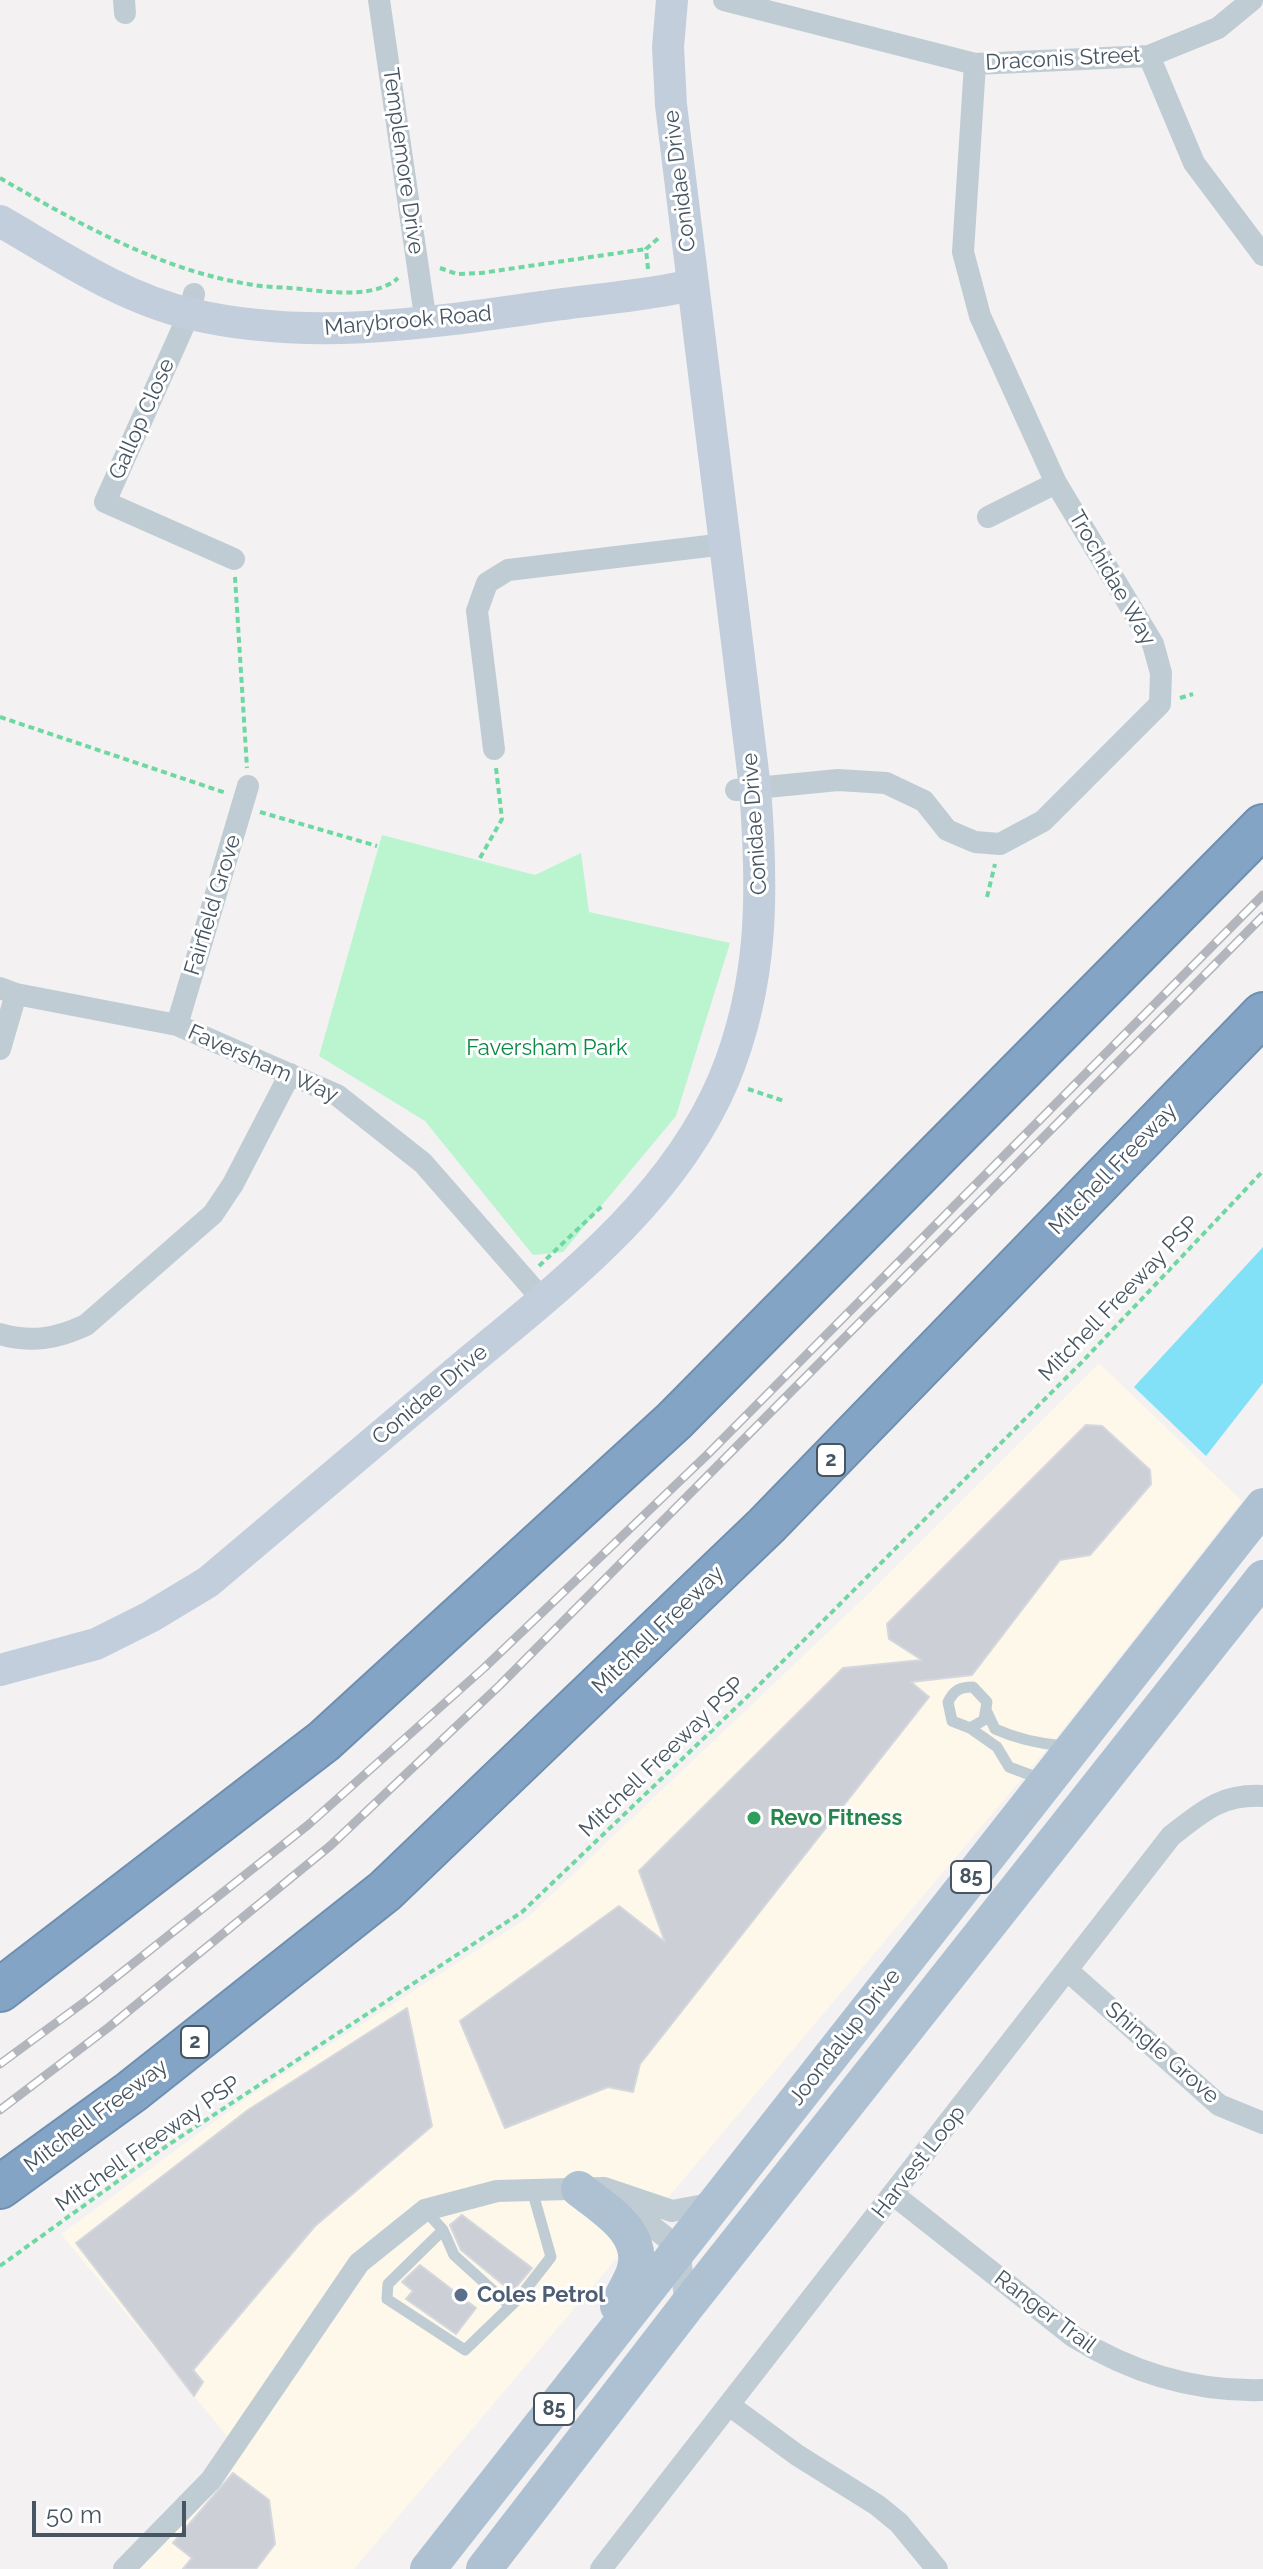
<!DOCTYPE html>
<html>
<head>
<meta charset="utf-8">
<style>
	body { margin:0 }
	#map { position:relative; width:1263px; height:2569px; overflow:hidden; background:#f3f1f1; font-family:Raleway,sans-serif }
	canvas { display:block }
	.scale { position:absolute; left:32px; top:2501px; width:154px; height:36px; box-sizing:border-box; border:4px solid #465561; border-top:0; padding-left:10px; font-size:24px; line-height:28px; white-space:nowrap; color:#465561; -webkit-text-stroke:6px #fff; paint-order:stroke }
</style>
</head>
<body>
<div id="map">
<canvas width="1263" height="2569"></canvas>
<div class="scale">50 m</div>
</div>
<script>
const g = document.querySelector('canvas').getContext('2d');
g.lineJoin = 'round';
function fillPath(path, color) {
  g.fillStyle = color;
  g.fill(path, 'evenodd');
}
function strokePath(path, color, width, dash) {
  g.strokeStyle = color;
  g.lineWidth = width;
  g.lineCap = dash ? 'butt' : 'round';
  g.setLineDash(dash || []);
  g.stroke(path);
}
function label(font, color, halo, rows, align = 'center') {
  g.font = font + ' Raleway,sans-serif';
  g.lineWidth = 6;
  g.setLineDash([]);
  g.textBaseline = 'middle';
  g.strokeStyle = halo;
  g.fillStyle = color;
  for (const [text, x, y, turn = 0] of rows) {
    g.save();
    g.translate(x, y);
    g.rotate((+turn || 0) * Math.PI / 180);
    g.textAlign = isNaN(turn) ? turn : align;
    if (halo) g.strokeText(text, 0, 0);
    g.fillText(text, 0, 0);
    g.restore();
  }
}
fillPath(new Path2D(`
	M1099,1363l143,138 -194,247 -694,821h-236l122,-117 -179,-218 186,-136 280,-180 335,-318z`), '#fef8ea');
fillPath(new Path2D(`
	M382,835l153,40 46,-22 8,59 141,31 -54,173 -113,136 -30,3 -108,-134 -106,-65z`), '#bbf5d0');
fillPath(new Path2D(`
	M1263,1247v136l-57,73 -72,-69z`), '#83e1f7');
const building = new Path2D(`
	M1086,1425l16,1 48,44 1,14 -61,71 -30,5 -88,115 -61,7 18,15 -289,367 -7,28 -25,-5 -103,41 -45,-107 159,-115 46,36 -26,-71 204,-203 79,-8 -33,-21 -2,-15z
	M407,2008l25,118 -117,100 -122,144 10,12 -9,14 -118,-153 172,-133z
	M462,2215l70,53 -20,24 -51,-42 -11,-25z
	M420,2265l56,43 -20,26 -50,-35 7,-8 -11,-9z
	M233,2473l36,27 6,44 -19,25h-73l9,-11 -19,-15z`);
fillPath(building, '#ccd0d6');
strokePath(building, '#d4d7dd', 2);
const highway = new Path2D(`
	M0,1990l324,-249 350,-320 589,-595
	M0,2187l131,-95 254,-201 381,-365 497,-512`);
strokePath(highway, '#6e8fb1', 46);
strokePath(new Path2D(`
	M0,178c76,44 160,92 248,106 20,4 41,3 61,6 28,3 68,7 89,-12
	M440,268l17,6 24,-1 165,-24
	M648,269l-2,-20 15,-13
	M235,577l12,191
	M1180,698l13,-4
	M0,717l226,76
	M260,812l117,34
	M480,858l22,-39 -6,-51
	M987,897l8,-33
	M748,1089l36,12
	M539,1266l63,-60
	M0,2266l168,-121 354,-233 225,-215 334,-334 182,-192`), '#6fd7a2', 4, [6, 4]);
strokePath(new Path2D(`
	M987,1712l8,17c22,10 47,15 69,17
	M970,1728l14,-8 3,-18 -14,-15c-13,0 -19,3 -25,15l4,19 18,7 27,19 12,20 32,12
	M425,2210l18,20 -55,54 -1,15 78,51 54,-52 32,-41 -19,-67
	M443,2230l11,25 56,51`), '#c0ccd4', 11);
strokePath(new Path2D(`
	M124,0l1,13
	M379,0l47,323
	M724,0l251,64 174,-8 69,-28 34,-28
	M1149,56l45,107 69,92
	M194,294l-5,20 -84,188 129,57
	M988,517l68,-34
	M494,749l-17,-138 10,-28 21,-13 217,-26
	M736,790l102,-10 48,3 38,18 23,29 28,12 25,2 43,-23 117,-117 1,-31 -8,-29 -97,-161 -76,-167 -17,-64 12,-188
	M0,988l16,6 161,31 160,70 86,68 120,137
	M177,1025l71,-239
	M0,1049l16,-55
	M0,1334c32,9 56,5 86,-9l127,-111 20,-30 57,-110
	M1068,1971l151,134 44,18
	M894,2195l180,142c58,36 121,55 189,53
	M618,2199l61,49 7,59
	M729,2405l68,50 80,50 22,18 38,46
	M124,2569l87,-89 148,-217 66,-53 72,-19 107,-3 68,23 43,-8
	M601,2569l570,-733c32,-25 50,-42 92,-40`), '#c0ccd4', 22);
strokePath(new Path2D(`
	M0,221c61,35 122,77 191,93 119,28 238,9 357,-8 48,-7 97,-10 144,-21
	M0,1670l96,-26 54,-27 58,-35c82,-69 163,-138 245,-207 101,-85 218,-170 271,-296 40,-97 39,-189 31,-291l-84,-683 -3,-58 4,-47`), '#c2cedb', 32);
strokePath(new Path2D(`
	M579,2189c25,20 68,44 55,83 -4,12 -12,22 -16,34
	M428,2569l835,-1063
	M484,2569l202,-262 577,-729`), '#aec1d2', 36);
strokePath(highway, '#83a4c5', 42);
const rail = new Path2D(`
	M0,2064l87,-64 221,-175 176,-157 223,-213 556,-560
	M0,2110l109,-83 221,-181 170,-161 763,-769`);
strokePath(rail, '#b2b6bc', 9);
strokePath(rail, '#fff', 6, [18]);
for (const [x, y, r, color] of [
	[754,1818,8,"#2e9e5b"],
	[461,2295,8,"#5c6f8a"]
]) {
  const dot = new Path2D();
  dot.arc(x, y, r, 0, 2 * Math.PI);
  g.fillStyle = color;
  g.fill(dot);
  strokePath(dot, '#fff', 3);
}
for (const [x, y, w] of [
	[831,1460,28],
	[971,1877,40],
	[195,2042,28],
	[554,2409,40]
]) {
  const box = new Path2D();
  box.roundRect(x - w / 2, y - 16, w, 32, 6);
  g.fillStyle = '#fff';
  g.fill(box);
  strokePath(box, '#465561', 2);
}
label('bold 20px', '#465561', null, [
	["2",831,1460],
	["85",971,1877],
	["2",195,2042],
	["85",554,2409]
]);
label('22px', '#465561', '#fff', [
	["Draconis Street",1063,59,-3],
	["Templemore Drive",403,161,82],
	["Conidae Drive",680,181,-97],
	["Marybrook Road",408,321,-5],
	["Gallop Close",142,419,-66],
	["Trochidae Way",1112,578,60],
	["Conidae Drive",755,824,-94],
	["Fairfield Grove",213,905,-73],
	["Faversham Way",263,1064,24],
	["Mitchell Freeway",1113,1169,-46],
	["Mitchell Freeway PSP",1119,1299,-46],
	["Conidae Drive",430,1395,-40],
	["Mitchell Freeway",658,1630,-44],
	["Mitchell Freeway PSP",662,1757,-44],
	["Joondalup Drive",845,2037,-52],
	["Shingle Grove",1162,2053,41],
	["Mitchell Freeway",96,2116,-37],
	["Mitchell Freeway PSP",148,2144,-35],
	["Harvest Loop",919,2162,-52],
	["Ranger Trail",1045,2312,37]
]);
label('22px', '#0c8747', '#fff', [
	["Faversham Park",547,1048]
]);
label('bold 22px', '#27864d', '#fff', [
	["Revo Fitness",770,1818]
], 'left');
label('bold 22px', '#4e5e75', '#fff', [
	["Coles Petrol",477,2295]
], 'left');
</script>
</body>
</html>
